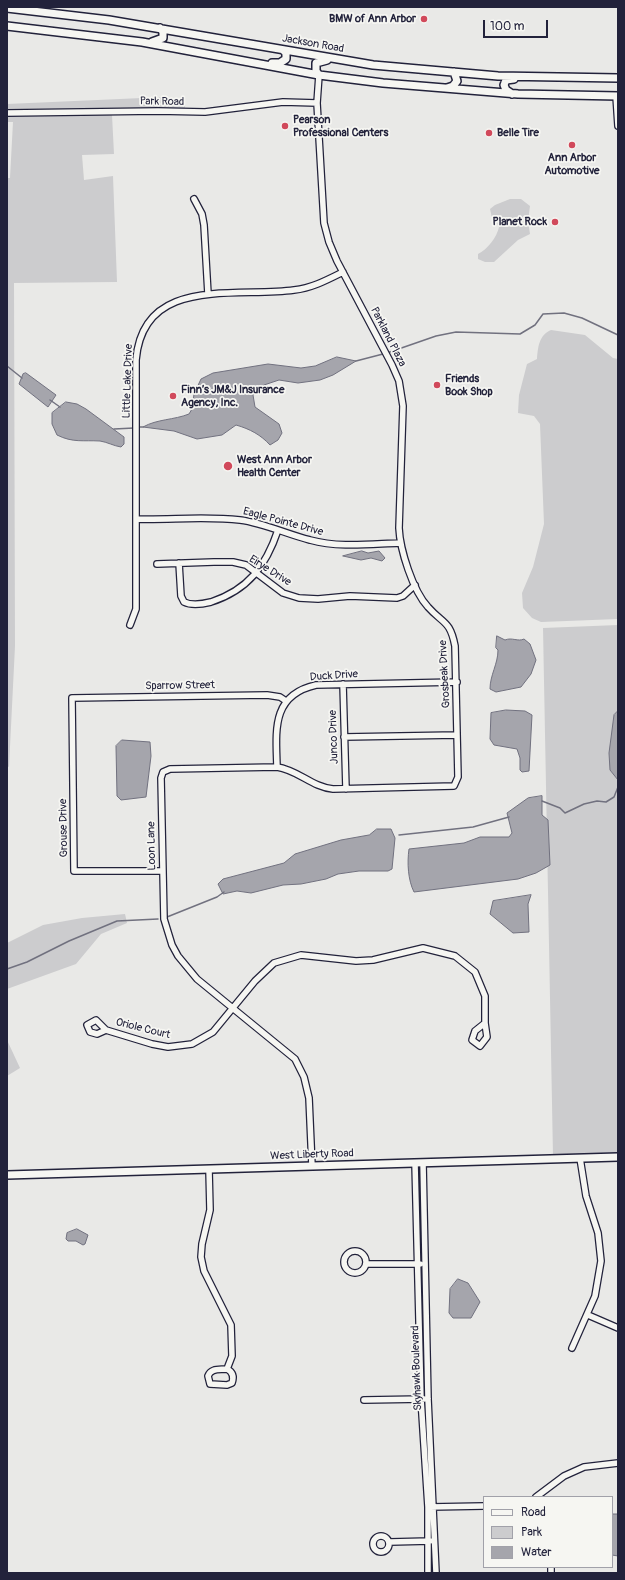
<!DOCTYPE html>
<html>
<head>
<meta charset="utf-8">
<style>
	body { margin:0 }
	#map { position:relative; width:625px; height:1580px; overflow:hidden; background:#e9e9e7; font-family:Pangolin,sans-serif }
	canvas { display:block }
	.frame { position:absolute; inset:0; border:8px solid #22223b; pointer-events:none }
	.legend { position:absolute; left:483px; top:1496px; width:130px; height:72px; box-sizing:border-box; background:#f6f6f2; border:1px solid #a1a1a9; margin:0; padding:5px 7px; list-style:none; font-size:12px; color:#22223b }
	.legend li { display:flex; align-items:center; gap:8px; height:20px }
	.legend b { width:20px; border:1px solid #a1a1a9 }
	.scale { position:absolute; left:483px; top:20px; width:65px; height:18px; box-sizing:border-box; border:2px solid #22223b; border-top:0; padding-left:5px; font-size:12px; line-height:14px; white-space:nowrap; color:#22223b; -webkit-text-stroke:3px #f6f6f2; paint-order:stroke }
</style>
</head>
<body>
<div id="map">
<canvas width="625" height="1580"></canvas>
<div class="frame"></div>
<ul class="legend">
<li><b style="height:5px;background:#f6f6f2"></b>Road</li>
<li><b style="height:11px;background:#ccccce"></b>Park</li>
<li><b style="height:11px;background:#a5a5ac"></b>Water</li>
</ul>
<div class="scale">100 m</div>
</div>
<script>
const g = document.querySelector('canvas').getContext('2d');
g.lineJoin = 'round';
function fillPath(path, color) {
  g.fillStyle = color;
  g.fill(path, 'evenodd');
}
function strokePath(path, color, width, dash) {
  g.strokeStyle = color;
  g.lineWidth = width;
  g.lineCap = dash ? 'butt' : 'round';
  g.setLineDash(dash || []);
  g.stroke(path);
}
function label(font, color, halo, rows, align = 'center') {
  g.font = font + ' Pangolin,sans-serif';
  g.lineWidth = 3.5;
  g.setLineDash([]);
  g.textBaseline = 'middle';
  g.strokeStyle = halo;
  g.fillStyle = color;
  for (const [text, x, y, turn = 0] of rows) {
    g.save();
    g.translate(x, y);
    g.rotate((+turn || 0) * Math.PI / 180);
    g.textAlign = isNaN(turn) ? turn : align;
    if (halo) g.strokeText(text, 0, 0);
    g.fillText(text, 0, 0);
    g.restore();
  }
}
fillPath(new Path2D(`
	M165,97v8l20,1v4l-73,5 2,39 -32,1 2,25 29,-4 4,106 -103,1 1,363 -6,121 -2,-1v-588h3l3,-56h-6v-18z
	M510,199h11l9,7 -2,15 2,13 -12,6 -24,22h-9l-7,-3v-5c9,-4 19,-17 21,-27l-7,-9 -2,-9 5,-4z
	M551,330l34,5 28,23 5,1v260l-77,3 -9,-4 -9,-10 -1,-15 11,-26 11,-43 -4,-100 -6,-8 -16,-3 1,-18 8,-31 10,-5c1,-12 2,-24 14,-29z
	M618,625v86l-4,4 -4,55 8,10v374l-65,2 -10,-528z
	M125,914l2,9 -26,11 -25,30 -69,25v-46l36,-18 39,-7z
	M7,1040l13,28 -13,8z`), '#ccccce');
const water = new Path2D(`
	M337,357l19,4 -23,14 -13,5 -22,3 -19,-3 -15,5 -11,10 2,12 24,17 3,9 -4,7 -8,5c-9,-10 -20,-16 -34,-20l-14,10 -25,4 -23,-8 -31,-4c14,-8 31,-7 46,-13l3,-5 2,-15 7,-15 12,-6 55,-9 33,4 14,-2z
	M26,373l30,22 -8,12 -29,-23 4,-10z
	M66,402l11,2 9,5 38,28v7l-3,3c-7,-1 -14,-5 -21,-6 -17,-1 -27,2 -43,-6l-5,-11v-11z
	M362,551l6,2 11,-2 6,7 -3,3 -11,-3 -10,2 -18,-4z
	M497,636l8,4c7,-3 13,2 19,-1l6,5 6,16 -5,14 -10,13 -25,5 -6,-3c0,-14 8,-25 8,-39l-2,-2z
	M506,710l19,1 7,4 -3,56 -7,1 -2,-2v-12l-3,-9 -23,-4 -4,-6 1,-26z
	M618,711v69l-8,-10 -1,-17 5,-38z
	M122,740l28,2 1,14 -5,41 -25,3 -4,-4 -1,-50z
	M542,796v19l6,5 2,45 -14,8 -18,6 -104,13c-6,-12 -7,-29 -5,-43l55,-6 16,-6h29l3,-4 -5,-20 21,-15z
	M377,829h14l4,9 -3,31 -4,2h-29l-21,3 -12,5 -25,5 -18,1 -32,8 -14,-2 -14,3 -5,-10 5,-5 61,-16 11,-9 46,-14 28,-5z
	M531,895l-3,9 1,28 -16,1 -23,-19 3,-13z
	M77,1229l11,6 -3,9 -2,1 -7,-4h-8l-2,-2 1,-6z
	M458,1279l10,4 12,19 -9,16h-18l-4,-5 1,-24z
	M612,1514h6v42l-6,-1z`);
fillPath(water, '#a5a5ac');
strokePath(water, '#71717f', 1);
strokePath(new Path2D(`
	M387,353l49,-17 20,-4 64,2 15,-9 8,-11 21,-1 18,5 36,17
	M356,361l27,-7
	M7,366l15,12
	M50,400l10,7
	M137,427h6
	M114,429l20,-1
	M542,801l18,7 5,5 19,-9 13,-3 9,1 8,-5 4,-10
	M399,835l74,-8 36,-10
	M167,917l50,-20 7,-5
	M7,969l20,-7 42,-21 48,-20 41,-2`), '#71717f', 1.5);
const minor = new Path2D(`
	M616,96l2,30
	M7,113l151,-2 47,1 78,-10 34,1
	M194,199l8,15 2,11 4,69
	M136,519c34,1 70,-3 104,1 24,3 46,14 70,20 29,8 60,4 90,3
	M179,563l2,33 3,6c8,4 19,2 27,0 37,-12 55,-36 67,-72
	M157,564l57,-2h19l13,3 37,28 16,5 19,1 32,-3 47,2 6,-2 12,-11
	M130,625l6,-16v-249c7,-85 100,-62 158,-70 18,-2 33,-10 49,-18
	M343,684l3,105
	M344,737l113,-2
	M277,767c-1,-36 -6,-72 39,-82l141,-3
	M162,871h-88l-2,-173 195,-3 13,2 6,4
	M106,1030l-9,4 -7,-2 -3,-7 9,-5 10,10 46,14 16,3 24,-3 21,-12 42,-51 19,-18 27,-8 55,6 17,-1 50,-12 32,8 20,16 10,24v27l-10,8 -3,9 8,6 7,-9 -2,-14
	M415,1163l6,236 7,108v66
	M423,1163l5,236 8,174
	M312,1166l-3,-68 -5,-21 -9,-18 -98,-80 -19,-23 -6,-11 -8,-26 -3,-141 2,-6 7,-3 107,-2c21,3 35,20 56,22l121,-3 4,-9 -3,-131c-5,-26 -12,-22 -27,-39 -15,-16 -28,-57 -29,-79l4,-122 -4,-25 -7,-16 -55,-104 -8,-19 -5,-19 -7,-120 2,-28
	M209,1170l1,40 -8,34 -1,13 3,14 27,54 1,31 -5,13c-8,1 -16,-1 -19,7l2,8 17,1 5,-2c2,-6 1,-11 -5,-14
	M344 1262a11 11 0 1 1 22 0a11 11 0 1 1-22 0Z
	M367,1264h53
	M588,1315l30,13
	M572,1348l23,-52 6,-35 -3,-28 -12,-37 -6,-38
	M364,1400l60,-1
	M536,1497l28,-21 20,-9 34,-4
	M430,1507l54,-1
	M373 1544a8 8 0 1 1 16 0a8 8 0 1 1-16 0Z
	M390,1542l40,-1
	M551,1567v6`);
const major = new Path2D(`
	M7,8l102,12 264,45 125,11 120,2
	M7,26l135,16 177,33 64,8 135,11 100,2
	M152,42l11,-4v-6l-3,-4
	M272,63h8l6,-4v-6l-3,-3
	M319,75l-3,-4v-8l11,-3
	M447,88l6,-2 4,-5 -3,-9
	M512,94l-6,-4 -2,-5 2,-5 8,-1
	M7,1175l611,-18`);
strokePath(minor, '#22223b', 8);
strokePath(major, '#22223b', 10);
strokePath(minor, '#f6f6f2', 5.5);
strokePath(major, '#f6f6f2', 7);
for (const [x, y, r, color] of [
	[424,19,4,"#d1495b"],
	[285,126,4,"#d1495b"],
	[489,133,4,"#d1495b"],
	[572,145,4,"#d1495b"],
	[555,222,4,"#d1495b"],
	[437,385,4,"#d1495b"],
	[173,396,4,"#d1495b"],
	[228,466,5,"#d1495b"]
]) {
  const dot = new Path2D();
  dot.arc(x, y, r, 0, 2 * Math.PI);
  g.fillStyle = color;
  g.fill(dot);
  strokePath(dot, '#f6f6f2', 1.5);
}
label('bold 11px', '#22223b', '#f6f6f2', [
	["BMW of Ann Arbor",416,19,"right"],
	["Pearson",293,120],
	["Professional Centers",293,133],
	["Belle Tire",497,133],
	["Ann Arbor",572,158,"center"],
	["Automotive",572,171,"center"],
	["Planet Rock",547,222,"right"],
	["Friends",445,379],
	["Book Shop",445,392],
	["Finn’s JM&J Insurance",181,390],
	["Agency, Inc.",181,403],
	["West Ann Arbor",237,460],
	["Health Center",237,473]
], 'left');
label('11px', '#22223b', '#f6f6f2', [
	["Jackson Road",313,44,10],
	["Park Road",162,102,1],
	["Parkland Plaza",388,337,63],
	["Little Lake Drive",128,381,-88],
	["Eagle Pointe Drive",283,522,15],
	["Eirye Drive",270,571,32],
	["Grosbeak Drive",445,674,-93],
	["Duck Drive",334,676,-4],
	["Sparrow Street",180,686,-1],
	["Junco Drive",334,737,-92],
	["Grouse Drive",64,828,-91],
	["Loon Lane",152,846,-91],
	["Oriole Court",143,1029,14],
	["West Liberty Road",312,1155,-2],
	["Skyhawk Boulevard",417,1368,-92]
]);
</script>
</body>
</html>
